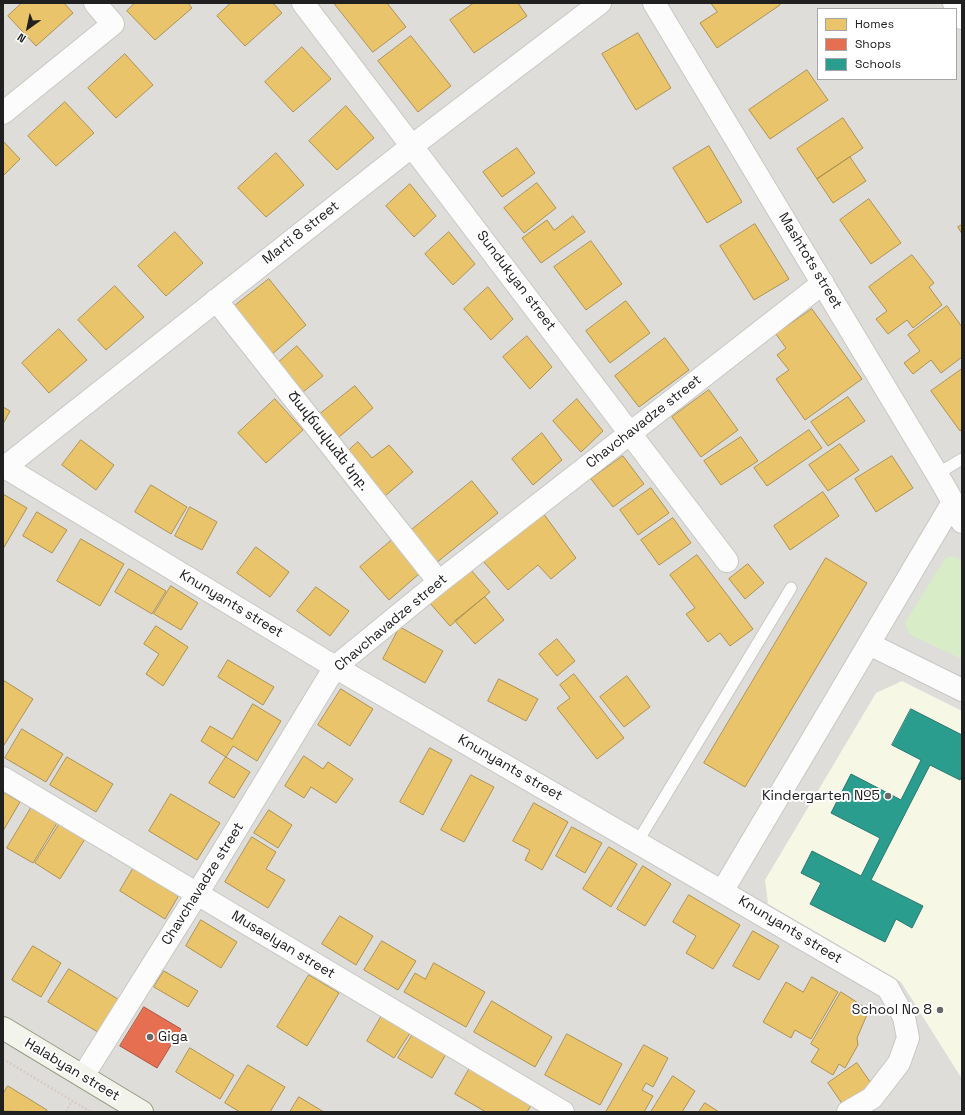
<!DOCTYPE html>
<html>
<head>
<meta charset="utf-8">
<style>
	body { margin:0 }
	#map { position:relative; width:965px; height:1115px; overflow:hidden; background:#efeee9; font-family:"Space Grotesk",sans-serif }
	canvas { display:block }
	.frame { position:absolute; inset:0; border:4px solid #202020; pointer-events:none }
	.legend { position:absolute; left:817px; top:8px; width:140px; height:72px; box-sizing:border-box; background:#fff; border:1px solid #a6a6a6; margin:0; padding:5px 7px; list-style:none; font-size:12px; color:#202020 }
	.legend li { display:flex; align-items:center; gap:8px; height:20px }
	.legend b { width:20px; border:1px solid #a6a6a6 }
	.north { position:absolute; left:8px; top:8px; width:40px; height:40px; -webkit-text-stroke:3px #fff; paint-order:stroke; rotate:213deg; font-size:11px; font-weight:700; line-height:16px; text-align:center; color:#202020 }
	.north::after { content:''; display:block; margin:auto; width:14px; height:18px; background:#202020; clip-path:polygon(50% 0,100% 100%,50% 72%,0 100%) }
</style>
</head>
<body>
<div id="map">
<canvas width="965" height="1115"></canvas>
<div class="frame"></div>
<ul class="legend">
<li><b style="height:11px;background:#e9c46a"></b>Homes</li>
<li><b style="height:11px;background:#e76f51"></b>Shops</li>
<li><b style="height:11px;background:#2a9d8f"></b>Schools</li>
</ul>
<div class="north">N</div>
</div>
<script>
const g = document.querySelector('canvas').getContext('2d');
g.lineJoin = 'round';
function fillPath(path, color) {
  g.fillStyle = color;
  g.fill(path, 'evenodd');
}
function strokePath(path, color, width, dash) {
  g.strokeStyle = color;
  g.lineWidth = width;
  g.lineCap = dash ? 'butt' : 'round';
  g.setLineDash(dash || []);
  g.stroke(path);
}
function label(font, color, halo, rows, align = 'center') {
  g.font = font + ' "Space Grotesk","Noto Sans Armenian",sans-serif';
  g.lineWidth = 4;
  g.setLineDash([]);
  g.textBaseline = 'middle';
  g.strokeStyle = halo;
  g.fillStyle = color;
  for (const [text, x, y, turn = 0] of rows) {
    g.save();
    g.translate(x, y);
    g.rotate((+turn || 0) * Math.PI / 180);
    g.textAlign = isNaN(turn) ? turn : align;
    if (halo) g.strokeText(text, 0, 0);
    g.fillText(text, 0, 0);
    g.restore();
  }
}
fillPath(new Path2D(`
	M3,3h959v1109h-959zM818,9h138v70h-138z`), '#deddda');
fillPath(new Path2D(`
	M902,681l60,30v368l-61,-97 -133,-78 -3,-24 111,-187z`), '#f6f7e5');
fillPath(new Path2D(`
	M950,556l8,2 4,5v96l-47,-22 -6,-4 -4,-10 39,-63z`), '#d8edc7');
const homes = new Path2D(`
	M22,3h42l9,10 -37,33 -28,-30z
	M135,3h53l4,5 -37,32 -28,-29z
	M231,3h42l9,10 -37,33 -28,-30z
	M334,3h53l19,24 -33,25z
	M474,3h44l9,13 -53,37 -24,-33z
	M711,3h68l1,2 -63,43 -17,-25 17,-11z
	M638,33l33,55 -35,22 -34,-56z
	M411,36l40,50 -33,26 -40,-51z
	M302,47l29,32 -38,33 -28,-30z
	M125,54l28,31 -37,33 -28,-30z
	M807,70l21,30 -58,39 -21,-29z
	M65,102l29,31 -38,33 -28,-30z
	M346,106l28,32 -37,32 -28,-29z
	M843,118l20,30 -46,31 -20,-30z
	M3,141l17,18 -17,17z
	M709,146l33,56 -35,21 -34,-55z
	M517,148l18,25 -33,24 -19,-25z
	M276,153l28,32 -38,32 -28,-29z
	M850,157l16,24 -33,22 -16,-24z
	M537,183l19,25 -32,25 -20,-25z
	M410,184l26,32 -22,21 -28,-31z
	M869,199l32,44 -30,21 -31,-44z
	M573,216l12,16 -44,31 -19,-25 25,-18 7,10z
	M755,224l34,55 -35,21 -34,-54z
	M962,225v9l-4,-7z
	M175,232l28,31 -37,33 -28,-30z
	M449,232l26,32 -22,21 -28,-31z
	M591,241l31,43 -36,26 -32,-43z
	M912,255l22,28 -5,4 13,18 -29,23 -6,-8 -19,14 -12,-15 11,-8 -18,-24z
	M269,279l37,46 -35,30 -39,-47z
	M115,286l29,31 -38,33 -28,-30z
	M488,287l25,32 -22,21 -27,-31z
	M626,301l24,32 -40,30 -24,-32z
	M947,306l15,21v30l-21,16 -10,-13 -18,14 -9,-11 16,-12 -12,-16z
	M812,309l50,70 -57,41 -29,-41 13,-9 -12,-15 9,-7 -10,-14z
	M59,329l28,31 -38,33 -27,-30z
	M527,336l25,31 -22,22 -27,-32z
	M665,338l24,32 -50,37 -24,-31z
	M297,346l26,30 -20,16 -24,-30z
	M962,369v60l-2,2 -29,-40z
	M355,386l18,22 -34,29 -19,-23z
	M709,390l29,40 -37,27 -29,-40z
	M848,397l17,24 -37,25 -17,-24z
	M275,399l28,31 -37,33 -28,-30z
	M577,399l26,32 -22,21 -28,-31z
	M3,407l7,4 -7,13z
	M809,430l13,18 -55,38 -13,-18z
	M542,433l20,27 -29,25 -21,-26z
	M741,437l17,24 -37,24 -17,-24z
	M81,440l33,25 -18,25 -34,-25z
	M358,442l14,16 17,-13 24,27 -28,24 -38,-44z
	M840,444l19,26 -31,21 -19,-26z
	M623,456l21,28 -31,23 -22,-28z
	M892,456l21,32 -37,24 -21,-33z
	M472,481l26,32 -62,50 -27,-31z
	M151,485l36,22 -16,27 -36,-22z
	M651,488l18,25 -31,22 -18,-25z
	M823,492l16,24 -49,34 -16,-24z
	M3,494l24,14 -24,41z
	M190,507l27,15 -15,28 -27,-14z
	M37,512l30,18 -15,23 -29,-17z
	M543,513l33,45 -25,21 -13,-14 -30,25 -24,-28z
	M673,518l18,25 -32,22 -18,-25z
	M81,539l43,25 -24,42 -43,-25z
	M392,540l27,34 -30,26 -29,-33z
	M256,547l33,25 -19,25 -33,-24z
	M697,555l56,74 -23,17 -10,-13 -12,9 -22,-28 9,-6 -25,-33z
	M826,558l41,25 -122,204 -41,-24z
	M748,564l16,19 -19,16 -16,-20z
	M129,569l37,22 -14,23 -37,-22z
	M470,569l20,23 -40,34 -21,-24z
	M171,586l27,17 -17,27 -27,-16z
	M316,587l33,24 -19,25 -33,-25z
	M485,597l19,23 -29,24 -20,-23z
	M156,626l32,21 -25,39 -17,-12 13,-20 -15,-10z
	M400,627l43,24 -18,32 -42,-24z
	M557,639l18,22 -18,15 -18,-22z
	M228,660l46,27 -11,18 -45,-28z
	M574,674l50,64 -27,21 -40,-51 13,-10 -10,-13z
	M627,676l23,31 -26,20 -24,-30z
	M499,679l39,20 -12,22 -38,-20z
	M3,680l30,19 -29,46 -1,-1z
	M341,689l32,20 -23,37 -32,-21z
	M253,704l28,17 -24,40 -24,-15 -7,11 -25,-16 9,-15 22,13z
	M22,729l41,25 -17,28 -41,-24z
	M430,748l22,12 -29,55 -23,-13z
	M304,756l19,13 5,-7 25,17 -17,24 -25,-16 -7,11 -19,-12z
	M67,757l46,27 -17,28 -46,-27z
	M226,757l24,15 -16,26 -25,-15z
	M471,775l23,12 -30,55 -23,-12z
	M3,792l17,10 -17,29z
	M171,794l49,29 -23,37 -48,-29z
	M534,803l34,19 -26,48 -17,-10 5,-10 -17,-9z
	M31,808l26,15 -24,40 -26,-15z
	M269,810l23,15 -14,23 -24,-15z
	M60,823l25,16 -25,40 -25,-16z
	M572,827l30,16 -17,30 -29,-17z
	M252,837l24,15 -10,17 19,11 -17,28 -43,-26z
	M609,847l28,17 -26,43 -28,-18z
	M643,866l28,18 -26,42 -28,-17z
	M134,867l45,28 -14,24 -45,-28z
	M689,895l51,30 -27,44 -27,-16 10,-17 -23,-14z
	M340,916l33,20 -17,29 -34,-21z
	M201,920l36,22 -16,26 -35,-22z
	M753,931l26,15 -20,34 -26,-14z
	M382,941l34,20 -18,29 -34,-20z
	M33,946l28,17 -20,34 -29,-17z
	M434,963l51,29 -19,35 -62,-35 11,-19 10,6z
	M69,969l52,32 -20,33 -53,-32z
	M164,971l34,20 -10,16 -34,-20z
	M309,975l30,18 -32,53 -30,-19z
	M812,977l26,15 -27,47 -16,-9 -4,8 -28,-16 23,-40 17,10z
	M841,992l28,18 -12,28 1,7 -13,23 -6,-4 -6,11 -22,-13 8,-13 -8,-5z
	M492,1001l60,36 -17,30 -61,-35z
	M384,1012l28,18 -18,28 -27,-17z
	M416,1029l33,20 -17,29 -34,-20z
	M567,1034l55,30 -22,41 -55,-30z
	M644,1045l24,13 -15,29 -7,-4 -4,7 11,6 -9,16h-38z
	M190,1048l44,27 -14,24 -44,-27z
	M857,1063l16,23 -30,19 -15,-22z
	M248,1065l37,22 -15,25h-30l-15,-9z
	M471,1066l62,36 -6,10h-41l-31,-18z
	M673,1076l22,15 -13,21h-31z
	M8,1086l39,24 -1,2 -43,-1v-17z
	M299,1097l25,15h-34z
	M705,1103l14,9h-20z`);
fillPath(homes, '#e9c46a');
strokePath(homes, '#ad9354', 1);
const shops = new Path2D(`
	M144,1007l37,22 -24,39 -37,-22z`);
fillPath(shops, '#e76f51');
strokePath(shops, '#ab5742', 1);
const schools = new Path2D(`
	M911,709l51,26v40l-2,5 -30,-15 -59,115 52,26 -11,22 -16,-9 -11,23 -75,-38 11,-21 -20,-10 11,-22 49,25 19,-38 -49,-25 20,-39 50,26 20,-40 -29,-15z`);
fillPath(schools, '#2a9d8f');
strokePath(schools, '#27786e', 1);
const service = new Path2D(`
	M937,474l25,-15
	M638,841l153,-253`);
const minor = new Path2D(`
	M303,3l424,558
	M654,3l283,471 16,28 9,20
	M954,3l8,15
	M3,113l110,-89 -18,-21
	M216,300l223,282
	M3,466l332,201 553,321 16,29 4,21 -9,25 -27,35 -24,14
	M5,467l407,-321 188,-143
	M869,644l93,46
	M3,778l560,334
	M723,890l230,-388
	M83,1076l114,-182 138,-227 104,-85 384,-299`);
const secondary = new Path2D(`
	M3,1028l139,84`);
strokePath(service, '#c7c7c5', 13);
strokePath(minor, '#c7c7c5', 24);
strokePath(secondary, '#959a80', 24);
strokePath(new Path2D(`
	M3,1059l88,53
	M66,1112l6,-11`), '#d8cbc7', 2.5, [2, 2]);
strokePath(service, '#fdfcfc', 11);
strokePath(minor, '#fdfcfc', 22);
strokePath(secondary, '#f2f4ec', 22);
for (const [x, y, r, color] of [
	[888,796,4,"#686866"],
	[940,1010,4,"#686866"],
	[150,1037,4,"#686866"]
]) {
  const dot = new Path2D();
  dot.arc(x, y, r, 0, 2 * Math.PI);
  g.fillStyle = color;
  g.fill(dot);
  strokePath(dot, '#fff', 1.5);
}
label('14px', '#202020', '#fff', [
	["Marti 8 street",301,233,-38],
	["Mashtots street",810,261,59],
	["Sundukyan street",516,281,53],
	["Chavchavadze street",644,422,-38],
	["Ճավճավաձե նրբ.",328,441,52],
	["Knunyants street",231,604,31],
	["Chavchavadze street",391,623,-40],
	["Knunyants street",510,768,30],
	["Chavchavadze street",203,884,-58],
	["Knunyants street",790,930,31],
	["Musaelyan street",283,945,31],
	["Halabyan street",72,1070,31]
]);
label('14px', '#202020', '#fff', [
	["Kindergarten №5",880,796],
	["School No 8",932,1010],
	["Giga",158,1037,"left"]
], 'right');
</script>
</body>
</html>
